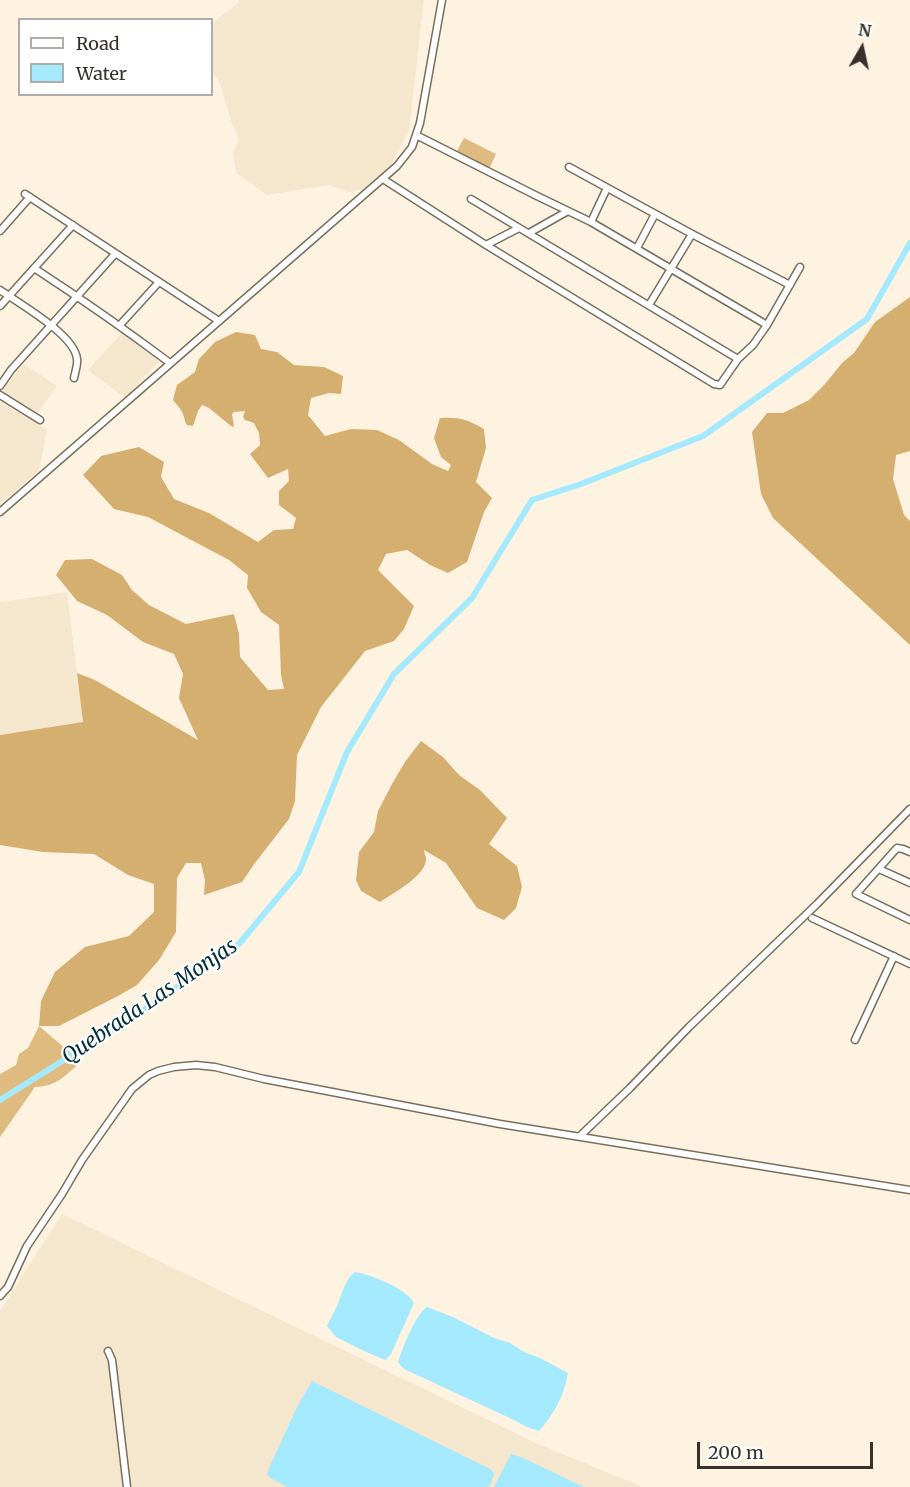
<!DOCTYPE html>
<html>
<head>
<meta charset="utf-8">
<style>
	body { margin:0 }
	#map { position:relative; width:910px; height:1487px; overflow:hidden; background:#fef3e1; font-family:Merriweather,serif }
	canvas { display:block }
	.legend { position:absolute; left:18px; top:18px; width:195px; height:78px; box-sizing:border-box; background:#fff; border:2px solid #afadaa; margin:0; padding:8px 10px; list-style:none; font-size:18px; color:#36322b }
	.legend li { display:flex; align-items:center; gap:12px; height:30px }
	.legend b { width:30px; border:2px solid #afadaa }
	.north { position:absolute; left:832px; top:18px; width:60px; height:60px; -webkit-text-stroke:4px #fff; paint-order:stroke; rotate:9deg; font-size:16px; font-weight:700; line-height:24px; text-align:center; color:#36322b }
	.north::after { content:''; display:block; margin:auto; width:21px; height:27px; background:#36322b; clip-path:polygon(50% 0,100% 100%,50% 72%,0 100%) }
	.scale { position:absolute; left:697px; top:1442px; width:176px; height:27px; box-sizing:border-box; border:3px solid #36322b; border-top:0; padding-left:8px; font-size:18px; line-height:21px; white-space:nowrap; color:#36322b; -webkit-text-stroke:4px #fff; paint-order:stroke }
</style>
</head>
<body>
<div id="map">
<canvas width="910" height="1487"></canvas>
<ul class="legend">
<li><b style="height:8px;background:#fff"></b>Road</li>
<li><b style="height:16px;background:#a4e9fe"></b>Water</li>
</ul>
<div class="north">N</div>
<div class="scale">200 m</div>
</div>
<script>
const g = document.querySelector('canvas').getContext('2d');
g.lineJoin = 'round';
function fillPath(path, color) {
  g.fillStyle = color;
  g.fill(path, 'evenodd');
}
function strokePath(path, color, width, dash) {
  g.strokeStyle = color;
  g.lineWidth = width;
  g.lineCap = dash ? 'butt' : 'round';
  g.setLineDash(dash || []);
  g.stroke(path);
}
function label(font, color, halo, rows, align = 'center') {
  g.font = font + ' Merriweather,serif';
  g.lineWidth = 4.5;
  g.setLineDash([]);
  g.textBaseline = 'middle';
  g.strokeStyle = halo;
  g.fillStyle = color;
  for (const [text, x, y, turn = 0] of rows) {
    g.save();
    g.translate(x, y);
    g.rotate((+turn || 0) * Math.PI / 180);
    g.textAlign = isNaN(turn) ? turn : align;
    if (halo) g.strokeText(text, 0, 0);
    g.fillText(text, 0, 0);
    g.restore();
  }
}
fillPath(new Path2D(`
	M239,0h185l-15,130 -18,35 -30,25 -13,2 -18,-7 -63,10 -31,-22 -3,-20 6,-13 -7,-16 -12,-40 -8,-13v-48l26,-20z
	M122,333l37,28 -34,37 -37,-28z
	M24,364l33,22 -20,28 -35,-23z
	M0,402l47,27 -8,42 -39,33z
	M67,592l16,130 -83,13v-133z
	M62,1214l476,230 105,43h-643v-176z`), '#f5e6ce');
fillPath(new Path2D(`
	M464,138l32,16 -7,15 -33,-16z
	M39,1026l42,36c-17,14 -23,24 -46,25l-35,50v-63l16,-9 3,-11 9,-6z`), '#dfbb80');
fillPath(new Path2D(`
	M910,297v154l-14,4 -3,24 11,36 6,6v124l-137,-127 -12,-24 -9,-62 15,-19h16l26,-13 16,-16 17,-21 12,-10 21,-31z
	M236,332l19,3 6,14 16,3 17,13 30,2 19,9 -2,18 -12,-1 -18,5 -3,17 17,21 26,-7 26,1 22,10 33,24 16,7 3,-6 -10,-8 -7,-19 6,-20c19,-1 27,1 44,11l2,19 -10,34 16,16 -8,14 -17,50 -19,11 -18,-8 -23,-15 -21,4 -8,16 36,36 -10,23 -10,12 -29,10 -44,56 -24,48 -2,46 -6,18 -34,44 -13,19 -38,13 1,-15 -4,-17h-15l-9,15 -1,54 -17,28 -22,25 -19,11 -59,30h-20l2,-25 14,-29 30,-25 44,-11 25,-24v-28l-26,-9 -34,-21 -51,-2 -43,-7v-110l83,-13 -6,-49 18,7 103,60 -19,-42 4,-24 -9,-20 -31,-12 -36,-27 -30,-14 -21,-26 9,-15 27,-1 30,16 10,15 17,15 37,19 48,-10 5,20 1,23 28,33 16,-1 -3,-14 -2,-50 -18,-13 -14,-24 1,-13 -19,-15 -81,-43 -34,-8 -31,-34 18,-19 38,-9 25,15 -3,15 13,22 35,14 49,29 16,-12 19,-1 3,-11 -17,-13v-14l10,-10 -1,-12 -20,9 -18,-24 10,-9 -1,-12 -5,-10 -9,-3 -2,-3 2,-6 -11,1 -2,2 2,13 -3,-1 -22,-18 -7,-3 -4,6 -5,15 -6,-1c-3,-4 -2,-6 -4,-11 -2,-5 -6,-9 -10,-14l4,-15 18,-13 4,-13 16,-17z
	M421,741l22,16 16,18 21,15 27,28 -18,26 28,22 5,21 -6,21 -12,12 -27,-12 -31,-45 -22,-13c0,3 2,6 2,9 0,17 -33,34 -46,43l-19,-11 -5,-11 3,-28 15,-20 4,-21 14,-27 13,-22z`), '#d5af6f');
fillPath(new Path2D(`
	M355,1272c15,2 52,17 59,31l-23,51 -6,6 -21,-9 -28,-14 -9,-11c4,-9 10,-18 13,-28 4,-10 6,-19 15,-26z
	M427,1307l26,10 41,21 16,5 14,9 16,6 28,15c-3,21 -15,43 -29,58l-12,-4 -15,-8 -108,-50 -6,-7c5,-15 17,-47 29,-55z
	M312,1381l180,89 2,5 -5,12h-202l-18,-10 -2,-3 3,-8 28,-61z
	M511,1454l10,3 63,30h-90z`), '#a4e9fe');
strokePath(new Path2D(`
	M0,1100l147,-92 92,-64 60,-72 48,-120 47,-78 78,-76 60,-98 49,-16 122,-48 164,-117 43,-76`), '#a4e9fe', 6);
const minor = new Path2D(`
	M416,135l121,61 54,26 176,103
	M569,167l123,67 98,51
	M383,179l103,66 228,139 6,1 18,-26 15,-14 14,-20 33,-58
	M25,194l194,127
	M471,199l267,160
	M591,222l16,-34
	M0,231l30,-34
	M529,233l39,-22
	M486,245l33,-17
	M637,248l18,-34
	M34,268c46,30 92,62 136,95
	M0,290c20,14 75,45 77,69 1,6 -2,13 -3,19
	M649,305l43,-71
	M0,306l73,-81
	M119,326l40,-44
	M0,386l11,-16 104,-116
	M0,395l40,25
	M0,512l397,-346 15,-19 8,-24 22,-123
	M910,852l-7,-3 -6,-1 -41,46 54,26
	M879,869l31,14
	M812,918l98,46
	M855,1040l39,-84
	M580,1136l50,-48 59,-61 128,-123 93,-95
	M0,1296l8,-9 19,-41 35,-52 20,-34 50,-71 17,-14 9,-4 16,-4 22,-2 19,2 49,12 236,45 410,66
	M108,1351l4,9 15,127`);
strokePath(minor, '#786f5f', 9);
strokePath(minor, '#fff', 6);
label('italic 21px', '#022f39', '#fff', [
	["Quebrada Las Monjas",150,1002,-34]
]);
</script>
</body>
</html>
